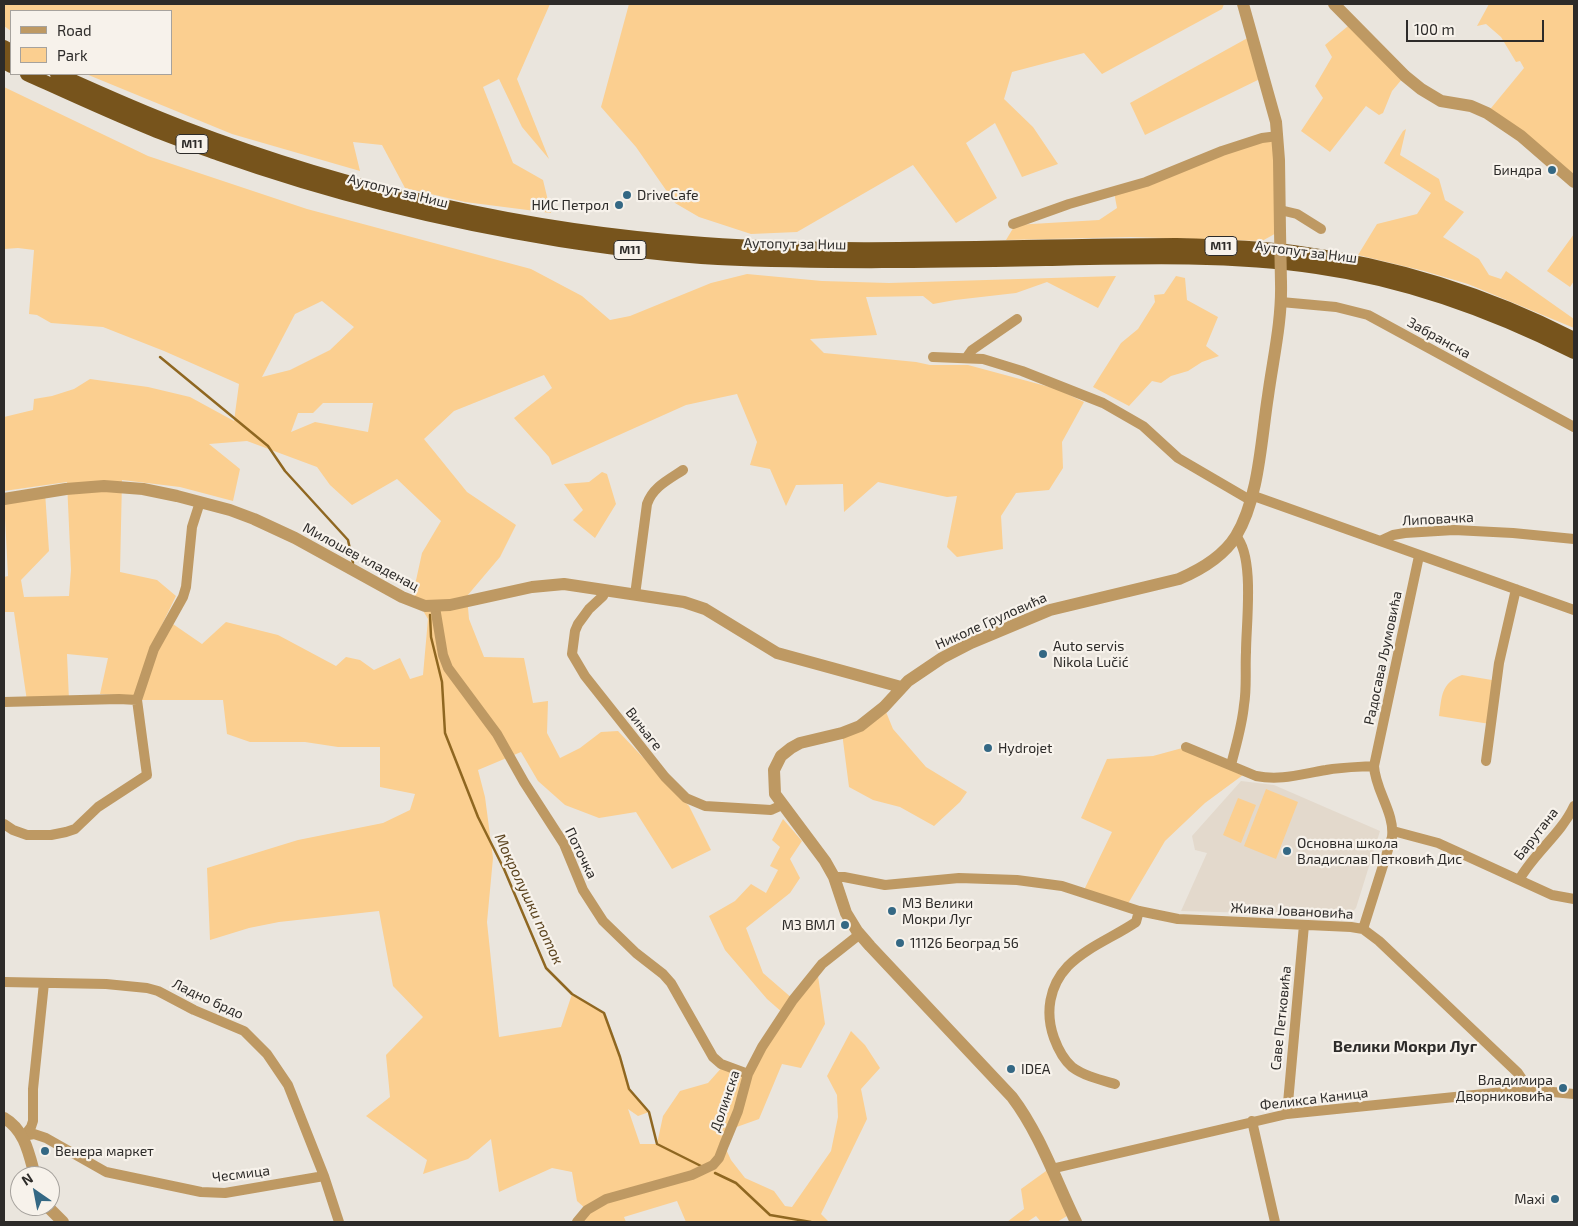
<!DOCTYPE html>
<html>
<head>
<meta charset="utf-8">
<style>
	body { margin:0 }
	#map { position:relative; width:1578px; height:1226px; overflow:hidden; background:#eae5dd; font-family:"Exo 2",sans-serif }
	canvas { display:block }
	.frame { position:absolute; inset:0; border:5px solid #2d2b29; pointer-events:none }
	.legend { position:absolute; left:10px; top:10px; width:162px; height:65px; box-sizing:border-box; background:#f7f2eb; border:1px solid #a6a29d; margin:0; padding:6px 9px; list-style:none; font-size:15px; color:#2d2b29 }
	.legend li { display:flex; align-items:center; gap:10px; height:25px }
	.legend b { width:25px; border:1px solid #a6a29d }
	.north { position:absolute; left:10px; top:1166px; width:50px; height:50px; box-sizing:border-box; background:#f7f2eb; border:1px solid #a6a29d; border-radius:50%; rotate:327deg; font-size:14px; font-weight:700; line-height:20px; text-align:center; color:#2d2b29 }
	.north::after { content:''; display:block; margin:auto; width:18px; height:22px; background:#346884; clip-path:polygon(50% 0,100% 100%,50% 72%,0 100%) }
	.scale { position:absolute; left:1406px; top:20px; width:138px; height:22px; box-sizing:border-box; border:2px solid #2d2b29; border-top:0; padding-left:6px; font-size:15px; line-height:18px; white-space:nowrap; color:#2d2b29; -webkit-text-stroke:4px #f7f2eb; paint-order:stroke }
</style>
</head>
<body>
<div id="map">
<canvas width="1578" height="1226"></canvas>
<div class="frame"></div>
<ul class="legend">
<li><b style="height:6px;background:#be9963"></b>Road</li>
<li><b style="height:14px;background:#fbcf90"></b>Park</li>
</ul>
<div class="north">N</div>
<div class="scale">100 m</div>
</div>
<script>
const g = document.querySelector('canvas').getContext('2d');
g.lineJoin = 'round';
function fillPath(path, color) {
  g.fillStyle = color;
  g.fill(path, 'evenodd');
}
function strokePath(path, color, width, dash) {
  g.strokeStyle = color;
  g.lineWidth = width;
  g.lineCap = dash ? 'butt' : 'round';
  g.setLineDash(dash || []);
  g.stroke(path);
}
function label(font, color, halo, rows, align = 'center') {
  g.font = font + ' "Exo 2",sans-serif';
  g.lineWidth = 4.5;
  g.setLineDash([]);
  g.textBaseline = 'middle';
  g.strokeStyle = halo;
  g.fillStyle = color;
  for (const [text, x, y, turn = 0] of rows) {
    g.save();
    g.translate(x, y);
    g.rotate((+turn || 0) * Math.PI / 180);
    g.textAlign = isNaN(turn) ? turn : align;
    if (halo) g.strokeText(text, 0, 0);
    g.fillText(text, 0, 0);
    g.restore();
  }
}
fillPath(new Path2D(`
	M1241,781l33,4 106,46 -24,77 -7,7 -8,4 -52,-5 -108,-3 26,-58 -12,-3 -3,-14z`), '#e3d9cc');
fillPath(new Path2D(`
	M4,4h546l-33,75 32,80 -27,-32 -23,-48 -16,8 30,76 30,17 8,33 -86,-11 -60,-14 -23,-43 -29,-3 7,29 -128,-37 -146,-60h85v-63h-160v20l-7,-5z
	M629,4h595l-2,5 -120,65 -18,-21 -72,19 -8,27 29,28 25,37 -36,13 -27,-54 -29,20 31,55 -41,25 -43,-58 -116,67 -46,2 -52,-17 -24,-14 -39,-56 -35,-40z
	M1489,4h85v178l-87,-69 37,-45 -4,-7 -4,1 -15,-25 -15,-13 -9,2z
	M1353,22l50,56 -11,13 -9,22 -4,2 -13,-9 -36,46 -29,-21 22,-33 -8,-12 17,-29 -7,-12z
	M1253,35l11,42 -119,58 -15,-32z
	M4,87l144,69 159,53 224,60 51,27 28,24 20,-4 81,-33 36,-9 75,7 67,2 227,-7 -18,32 -51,-26 -31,11 -61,7 -22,4 -10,-8 -57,1 11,38 -67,4 14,14 92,9 14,3h38l89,24 27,13 -22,40 1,26 -14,22 -33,3 -15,23 2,33 -46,8 -10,-10 10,-51 -10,1 -69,-15 -34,30 -1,-28 -47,1 -10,21 -16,-37 -20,-4 7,-23 -20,-48 -51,11 -134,60 -3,-8 -35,-39 38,-30 -8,-13 -90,36 -30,28 43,53 49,33 -16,32 -33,39 2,23 15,38 40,1 9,45 15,-2 -1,32 13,25 20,-10 21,-16 17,-1 71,75 22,44 -39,19 -36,-57 -37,6 -34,-13 -27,-24 -17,-29 -43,18 7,27 8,61 -6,64 12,115 62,-10 11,-33 32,19 19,52 6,24 20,23 -11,4 -10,-7 12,35h17l6,-28 17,-25 28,-8 16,-18 24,9 69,-105 8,55 -24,44 -19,-4 -23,55 -28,10 -7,16 7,15 14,18 29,13 11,15 7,1 39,-56 7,-34 -1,-22 -10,-19 24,-45 14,14 15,23 -19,21 6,30 -46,95 8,8h-143l-9,-21 -53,16 2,5h-49l10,-12 -10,-9 -5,-29 -20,-4 -53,24 -8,-53 -23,20 -45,15 4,-14 -61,-44 24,-19 -4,-42 37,-38 -30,-31 -14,-75 -100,11 -30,6 -39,12 -3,-72 91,-28 85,-17 27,-13 5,-16 -35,-7v-40h-42l-33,-5h-55l-23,-8 -4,-34h-86l33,-78 32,22 24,-22 52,13 58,31 10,-9 14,3 14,10 26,-12 10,21 13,-4 5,-56 -15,-25 9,-41 19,-32 -44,-42 -45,26 -22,-20 -13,-18 -70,-26 -38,3 31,25 -7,32 -53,-14 -58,-7 -2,92 37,8 19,16 -26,53 -14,47 -36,-2 8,-36 -41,-4 2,46 -42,1 -13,-89h-10v-35l4,-1 -4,-77 41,-7 4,59 -28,29 3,17 45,-1 2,-26 -4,-88 -63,9v-74l29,-7 1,-11 18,-3 22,-7 16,-10 58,8 42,10 44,24 5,-37 -75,-33 -61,-24 -52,-4 -14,-8 -8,-1 5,-64 -16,-2 -14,1zM322,301l32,26 -24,23 -40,20 -28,7 33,-63zM323,403h50l-5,29 -53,-10 -24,10 7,-19h15z
	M1406,129l-6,26 39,24 6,21 19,12 -21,25 36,22 10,16 12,4 5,-8 68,48v9l-106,-44 -44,-13 -66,-16 19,-31 40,-10 14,-21 -47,-30 19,-32z
	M1278,136l2,95 -18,10 -131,-4 -125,3 9,-15 84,-5 18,-12 -3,-16z
	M1574,234v47l-4,6 -23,-16z
	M1176,276l9,2 2,22 31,17 -12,29 13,10 -17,6 -14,9 -17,5 -10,7 -9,-2 -23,25 -36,-19 28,-44 17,-14 17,-27 -1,-7 10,-1z
	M602,472l5,2 9,30 -21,34 -22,-18 10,-10 -19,-26 25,-2z
	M1462,675l36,6 -8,43 -51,-8c3,-20 2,-33 23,-41z
	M884,707l9,22 33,38 41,25 -7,10 -26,24 -34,-19 -27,-7 -24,-13 -7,-54z
	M1186,747l61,25 -42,31 -40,38 -39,66 -43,-15 29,-60 -31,-14 26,-59 46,-3z
	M1266,789l32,13 -22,57 -32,-13z
	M1238,798l18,7 -15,38 -18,-8z
	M783,819l19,22 -12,18 10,19 -10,15 -44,35 17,45 30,26 -10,14 -16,-14 -42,-49 -16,-34 26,-15 16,-17 15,9 12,-23 -8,-4 10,-19 -8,-7z
	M1046,1171l11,11 15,31 -15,9h-16l-5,-6 -9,6h-20l17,-13 -3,-20z`), '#fbcf90');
strokePath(new Path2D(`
	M160,357l108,89 17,25 63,69 5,23
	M430,615l1,22 11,45 3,51 33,84 26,52 42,99 26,26 32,19 16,44 9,32 20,23 8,32 44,22
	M715,1173l21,10 34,32 41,7`), '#8f6721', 2.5);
strokePath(new Path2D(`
	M1280,210l17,4 24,15
	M1013,224l56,-20 77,-22 76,-31 40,-13 16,-2
	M1281,302l55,5 32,8 206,112
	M933,357l50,2 39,12 81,32 40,23 35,32 72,42
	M967,357l5,-7 45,-31
	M1251,495l323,115
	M1380,541l13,-6 12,-2 49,-3 59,3 61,6
	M606,590l-3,6 -14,13 -11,15 -3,7 -3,23 13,22 80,101 21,21 19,8 66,4 11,-5
	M635,595l12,-91c6,-17 21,-24 36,-34
	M435,607l8,48 5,13 49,66 27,48 40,62 19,46 20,31 33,32 27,21 8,9 42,74 8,7 27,10
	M4,702l115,-3 18,1
	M1186,747l70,29c25,5 45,-2 70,-6 16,-3 32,-3 48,-4
	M1486,761l13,-98 17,-74
	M1231,765c5,-20 11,-39 13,-60 3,-17 1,-35 2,-53 0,-28 9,-95 -10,-116
	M4,824l9,6 14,5h24l15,-3 9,-3 23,-22 49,-32 -10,-75 17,-51 29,-52 3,-10 6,-60 8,-25
	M1393,831l45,12 114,52 22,4
	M834,877h10l41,8 74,-7 58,2 45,6 77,25 39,8 173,8 12,2 16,12 139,132 6,9 1,9
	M1519,880c15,-27 42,-46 55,-74
	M1363,929l29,-92c3,-24 -17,-47 -18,-71l45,-210
	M4,982l102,2 41,4 11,3 36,19 50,21 23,23 21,31 36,91 15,46
	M1115,1084c-14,-4 -31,-8 -43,-17 -9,-8 -14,-18 -18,-29 -9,-25 -5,-52 14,-72 19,-19 46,-29 68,-44l3,-11
	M1287,1114l17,-189
	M1252,1121l23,101
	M23,1136l11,-2 12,4 60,34 95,20 24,1 99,-17
	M24,1136l7,-9 2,-6v-32l11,-106
	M1051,1169l236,-55 217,-22 38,-1 32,3
	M577,1222l10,-12 19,-11 86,-24 21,-10 6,-7 5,-13 14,-34 10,-37 14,-27 31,-47 29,-36 38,-30`), '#be9963', 10);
strokePath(new Path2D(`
	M1243,4l33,118 3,38 1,71
	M1334,4l71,72 16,13 20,12 30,5 16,7 34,23 53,46
	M4,499l62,-10 38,-3 39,3 34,7 53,14 24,9 41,19 107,59 23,9 25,-1 82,-18 32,-3 120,18 21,7 72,44 124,34
	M4,1118c21,12 25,36 31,58
	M47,1206l16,16
	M1076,1222c-20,-41 -36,-88 -64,-125l-142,-151 -13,-15 -11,-18 -12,-36 -9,-16 -50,-67 -1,-24 7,-14 10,-8 9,-5 42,-10 18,-7 24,-19 24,-26 34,-23 29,-15 79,-33 129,-31c21,-9 44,-22 57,-43 23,-38 25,-96 32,-140 5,-37 14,-75 13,-113`), '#be9963', 12);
strokePath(new Path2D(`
	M4,47l7,4
	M4,62l7,4
	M27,74c42,19 83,38 125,55 22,9 45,17 67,25 113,40 222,67 341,86 52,8 105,15 158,18 109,5 219,3 328,1 89,-2 183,-5 271,8 91,13 176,44 257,85
	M57,74c42,19 84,38 127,54 165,63 343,104 520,116 157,11 315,1 472,1 39,1 79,2 117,7 99,13 193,42 281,87`), '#77541c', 14);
strokePath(new Path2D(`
	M1280,231l1,52`), '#be9963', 12);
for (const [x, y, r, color] of [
	[1552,170,5,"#346884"],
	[627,195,5,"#346884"],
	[619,205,5,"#346884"],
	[1043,654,5,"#346884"],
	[988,748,5,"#346884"],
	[1287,851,5,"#346884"],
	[892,911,5,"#346884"],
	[845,925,5,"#346884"],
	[900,943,5,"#346884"],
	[1011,1069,5,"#346884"],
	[1563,1088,5,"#346884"],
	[45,1151,5,"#346884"],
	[1555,1199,5,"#346884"]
]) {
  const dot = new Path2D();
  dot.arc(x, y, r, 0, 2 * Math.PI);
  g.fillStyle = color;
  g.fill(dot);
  strokePath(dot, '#f7f2eb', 2);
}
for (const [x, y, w] of [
	[192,144,32],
	[1221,246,32],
	[630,250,32]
]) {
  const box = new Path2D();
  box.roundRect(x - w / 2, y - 9.5, w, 19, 4);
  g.fillStyle = '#f7f2eb';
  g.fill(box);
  strokePath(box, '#2d2b29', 1);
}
label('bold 12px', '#2d2b29', null, [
	["M11",192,144],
	["M11",1221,246],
	["M11",630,250]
]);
label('14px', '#2d2b29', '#f7f2eb', [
	["Биндра",1542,170,"right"],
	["DriveCafe",637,195],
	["НИС Петрол",609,205,"right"],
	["Auto servis",1053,646],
	["Nikola Lučić",1053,662],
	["Hydrojet",998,748],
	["Основна школа",1297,843],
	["Владислав Петковић Дис",1297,859],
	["МЗ Велики",902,903],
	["Мокри Луг",902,919],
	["МЗ ВМЛ",835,925,"right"],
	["11126 Београд 56",910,943],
	["IDEA",1021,1069],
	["Владимира",1553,1080,"right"],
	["Дворниковића",1553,1096,"right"],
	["Венера маркет",55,1151],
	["Maxi",1545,1199,"right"]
], 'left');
label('14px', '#2d2b29', '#f7f2eb', [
	["Аутопут за Ниш",398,191,14],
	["Аутопут за Ниш",795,244,1],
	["Аутопут за Ниш",1306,252,7],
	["Забранска",1439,338,29],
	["Липовачка",1438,519,-3],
	["Милошев кладенац",361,557,28],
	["Николе Груловића",991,621,-24],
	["Радосава Љумовића",1383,658,-78],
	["Вињаге",644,729,52],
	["Барутана",1536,834,-52],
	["Поточка",581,853,64],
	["Живка Јовановића",1292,911,3],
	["Ладно брдо",208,999,25],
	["Саве Петковића",1281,1018,-84],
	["Феликса Каница",1314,1099,-7],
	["Долинска",725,1101,-71],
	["Чесмица",241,1174,-7]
]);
label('italic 15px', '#5b431e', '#f7f2eb', [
	["Мокролушки поток",529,899,65]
]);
label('bold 16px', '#2d2b29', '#f7f2eb', [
	["Велики Мокри Луг",1405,1047]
]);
</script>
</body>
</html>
